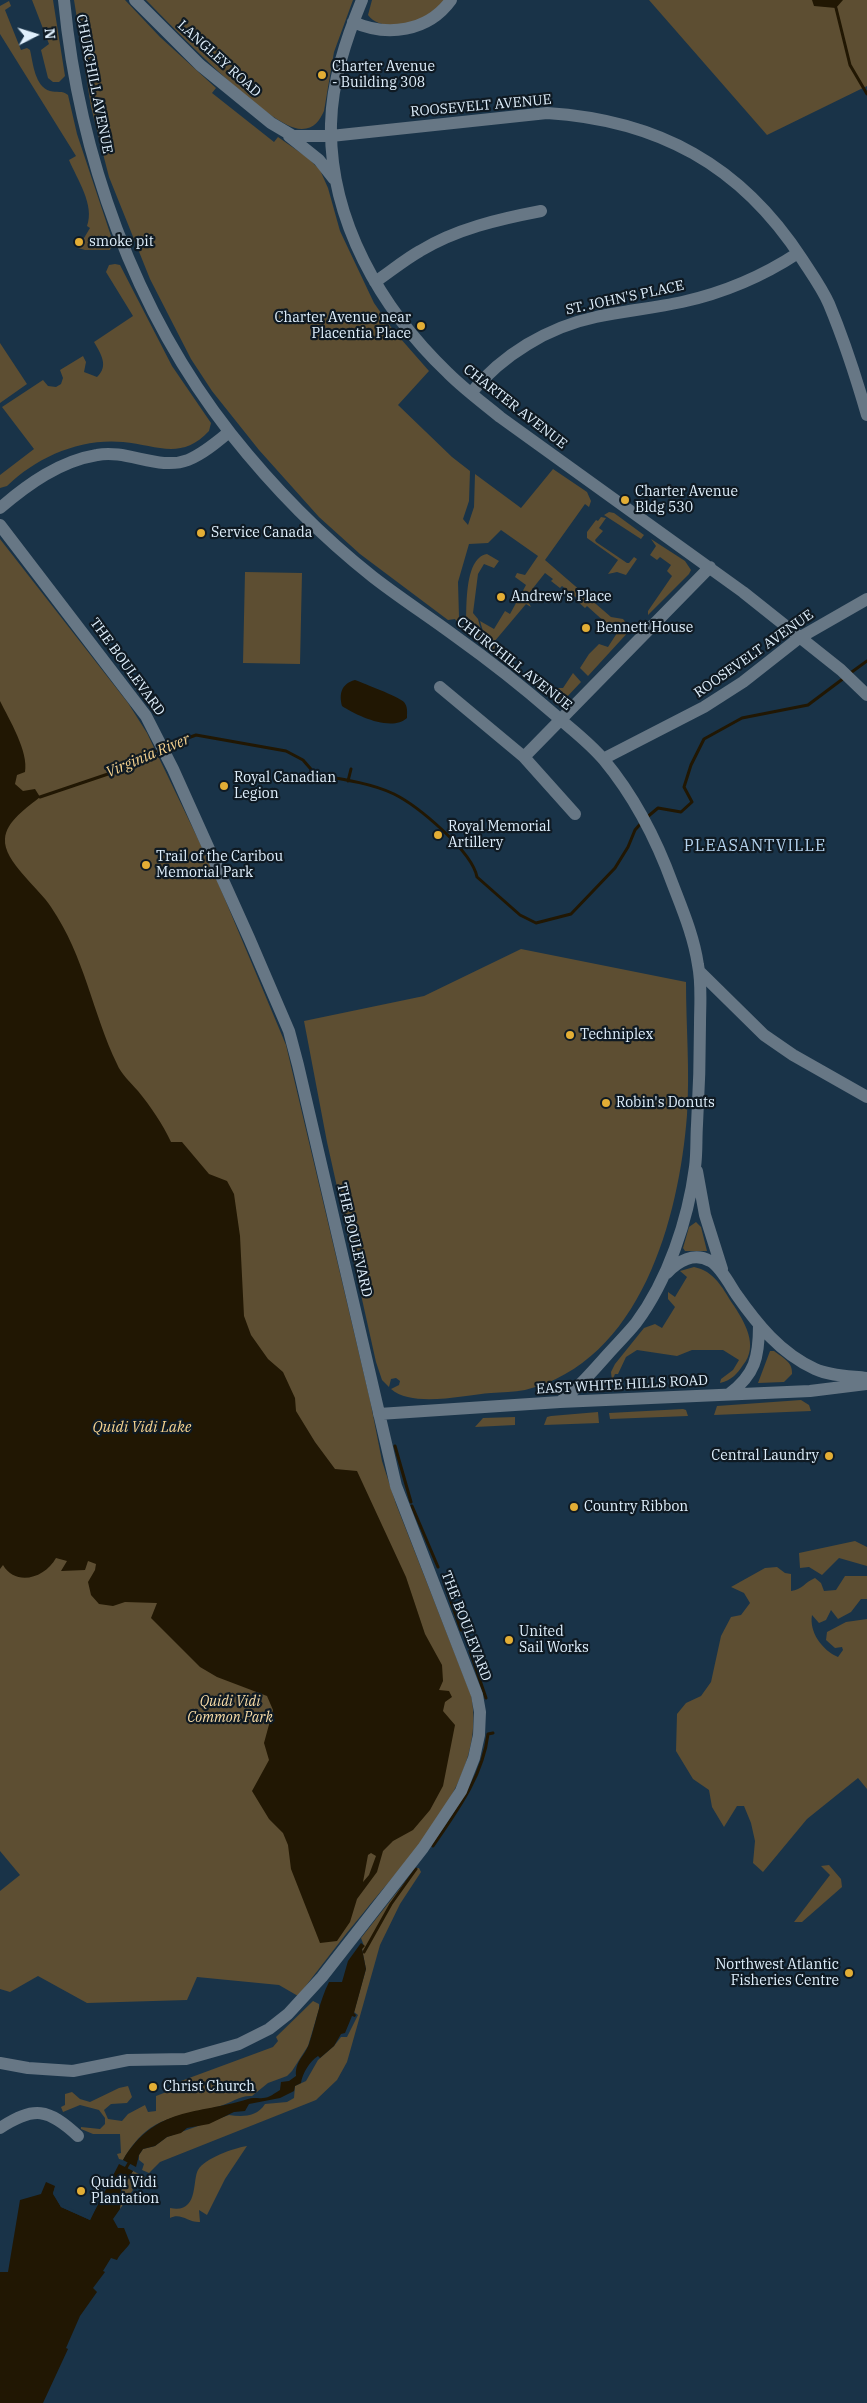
<!DOCTYPE html>
<html>
<head>
<meta charset="utf-8">
<style>
	body { margin:0 }
	#map { position:relative; width:867px; height:2403px; overflow:hidden; background:#193348; font-family:"IBM Plex Serif",serif }
	canvas { display:block }
	.north { position:absolute; left:10px; top:10px; width:50px; height:50px; -webkit-text-stroke:4px #0f1a23; paint-order:stroke; rotate:85deg; font-size:14px; font-weight:700; line-height:20px; text-align:center; color:#e0f0fd }
	.north::after { content:''; display:block; margin:auto; width:18px; height:22px; background:#e0f0fd; clip-path:polygon(50% 0,100% 100%,50% 72%,0 100%) }
</style>
</head>
<body>
<div id="map">
<canvas width="867" height="2403"></canvas>
<div class="north">N</div>
</div>
<script>
const g = document.querySelector('canvas').getContext('2d');
g.lineJoin = 'round';
function fillPath(path, color) {
  g.fillStyle = color;
  g.fill(path, 'evenodd');
}
function strokePath(path, color, width, dash) {
  g.strokeStyle = color;
  g.lineWidth = width;
  g.lineCap = dash ? 'butt' : 'round';
  g.setLineDash(dash || []);
  g.stroke(path);
}
function label(font, color, halo, rows, align = 'center') {
  g.font = font + ' "IBM Plex Serif",serif';
  g.lineWidth = 4.5;
  g.setLineDash([]);
  g.textBaseline = 'middle';
  g.strokeStyle = halo;
  g.fillStyle = color;
  for (const [text, x, y, turn = 0] of rows) {
    g.save();
    g.translate(x, y);
    g.rotate((+turn || 0) * Math.PI / 180);
    g.textAlign = isNaN(turn) ? turn : align;
    if (halo) g.strokeText(text, 0, 0);
    g.fillText(text, 0, 0);
    g.restore();
  }
}
fillPath(new Path2D(`
	M32,0h21l12,76 -6,6h-6l-5,-4 -7,-28 8,-6z
	M74,0h51l35,37 56,51 -4,5 62,49 4,-5 30,21 12,12 8,18 12,43 34,72 19,27 36,41 -31,34 54,52 18,14 -1,30 -6,18 5,6 6,-18 1,-33 46,34 32,-39 34,23 4,9 -2,6 -4,-3 -40,56 66,57 12,2 8,10 -43,47 -8,-8 9,-14 10,-10 9,3 9,-14 -30,-27 -2,2 -8,-7 1,-2 -16,-13 -2,2 -9,-7 2,-2 -8,-6 -19,24 5,10 -5,-3 -32,38 6,5 -4,6 -14,-9 3,-6 -5,-17 14,8 11,-18 5,3 16,-29 -11,-8 2,-4 8,2 13,-19 -37,-26 -13,13 -19,1 -11,38 1,35 -2,5 -2,-3 -7,1 -88,-66 -41,-37 -60,-67 -47,-59 -21,-32 -41,-80 -41,-102 -18,-70z
	M146,0h207l-19,52 -10,59c-4,9 -10,18 -22,18 -32,1 -131,-104 -156,-129z
	M372,0h73c-5,5 -11,12 -18,16 -14,10 -48,15 -59,-1z
	M649,0h218v86l-100,49z
	M9,1l2,5 -6,4 16,40 6,-2 3,2c3,13 5,37 20,41 7,2 12,-1 18,4l9,39 36,108 -3,8h-25l-7,-2 12,-20 -3,-2c8,-21 -10,-47 -18,-66l7,-4 -76,-122v-28z
	M115,264l5,1 52,101 39,57 -2,8c-28,30 -52,14 -86,11 -43,-4 -86,15 -116,44l-7,2v-13l34,-26 -32,-42 41,-27 5,6 8,1 5,-3 2,-6 -3,-8 23,-14 3,6 -2,10 13,5c12,-11 4,-23 -3,-35l39,-26 -27,-44 3,-7z
	M0,343l27,41 -27,19z
	M609,512l5,1 30,22 -3,4 -37,-24z
	M601,517l5,1 -7,10 4,3 -8,9 1,2 31,21h2l5,-6 3,2 -11,16 -9,-3 -9,2 10,-14 -31,-22v-6l9,-12 2,1z
	M0,539l128,164 19,30 64,133 75,179 84,355 12,61 14,43 75,191c17,82 -59,158 -107,217 -23,27 -44,56 -66,84l-19,-11 -82,-8 -10,23 -100,3 -49,-27 -28,16 -10,-3v-98l20,-16 -20,-24z
	M651,539l34,22 6,9 -2,4 -41,41v-4l24,-35 -5,-5 4,-6 -11,-8 -3,3 -7,-5 6,-9z
	M487,554l12,7 -5,7 -10,-4 -6,10 -5,39 5,6 5,19 -2,4 -10,-6 -2,-6 -3,1c1,-19 -3,-73 21,-77z
	M245,572l57,1 -2,91 -57,-1z
	M532,672l20,16h11l10,-15 8,9 -16,17 -7,2 -8,-3 -22,-20z
	M521,949l165,33c0,44 4,89 1,133 -8,103 -46,247 -162,275 -11,2 -23,2 -34,3 -27,2 -78,15 -100,-4l8,-4 1,-4 -4,-3 -5,1 -2,8 -7,-7 -6,-18 -49,-220 -23,-121 120,-25z
	M696,1222l5,5 6,24h-22l-2,-3 6,-21z
	M694,1267c20,4 28,20 38,36 13,19 27,43 11,62 -6,9 -11,15 -23,18l1,-4 12,-9 6,-10 -16,-10h-31l-15,6 -40,-6 -11,7 -8,17h-3l-3,7 -1,-9 4,-8 29,-36 11,-4 7,4 13,-21 -7,-8v-7l7,5 12,-20 -7,-6z
	M770,1351h4c9,7 19,11 18,23l-8,8 -26,1z
	M801,1400l8,5 2,6 -97,4 3,-9z
	M683,1409l3,1 2,6 -78,3 -1,-6z
	M598,1412l1,11 -55,2 3,-8 4,-1z
	M515,1417v8l-40,2 8,-9z
	M855,1541l12,6v19l-28,-8 -17,17 -13,-8 -9,1 -1,-15z
	M777,1567l8,6 6,1v17c11,-1 14,-9 24,-13l6,5 3,8 12,-1 9,-14h22v23h-6l-10,13 -13,7 -7,-9 -5,10 -7,3 -7,-8c-3,17 10,35 26,42l5,-7 -1,-3 -7,1 -9,-8 1,-8 19,-10 21,-3v170l-9,-11 -51,41 -44,53 -10,-9 2,-22 -4,-18 -7,-17h-7l-13,21 -12,-20 -3,-17 -16,-11 -17,-28 1,-37 9,-11 15,-7 10,-14 10,-46 10,-19 10,-2 9,-12 -6,-10 -13,-6 34,-19z
	M829,1865l12,14 1,8 -40,35h-8l36,-47 -9,-9z
	M416,1868h3l2,4 -21,32 -20,41 -33,117 -10,18 -21,20 -156,62 -11,11 -7,-3 2,-6 -5,-4v-5l4,-6 12,-3 12,-9 62,-22c13,2 28,2 36,-11l22,-2 7,-4 1,-12 11,-5 12,-21 16,-14 7,-9h6l11,-22 -4,-3 12,-43 -4,-20 2,-3 -3,-8z
	M313,2001l6,3v5l-11,37 -16,25 -5,5 -19,7 -16,13c-12,-1 -21,7 -32,10 -46,13 -70,8 -97,54l-4,-1 -2,-5 4,-1 -1,-19h-27l-12,-5v-2l19,2 5,-5v-6l-6,-8 -19,-5 -17,7 -2,-5 4,-2v-11l7,-2 8,7 10,3 29,-14 9,-2 4,11 -5,6 -16,1 -7,6 4,9 14,2 6,-7 17,-9 3,7 8,-1v-15l26,-10 -1,-5 92,-34 5,-6 -2,-4z
	M247,2146l-22,33 -18,36 -8,-5 1,12c-11,1 -19,-10 -30,-4v-10c29,6 22,-27 28,-38 7,-12 36,-22 49,-24z
	M133,2171l14,7 -16,9 2,3 -13,19 2,-19z`), '#5d4e32');
fillPath(new Path2D(`
	M812,0h31l-7,8 -22,-2z
	M355,680c10,4 42,16 49,22 4,5 3,10 3,16 -15,14 -50,-2 -65,-12 -3,-12 -1,-22 13,-26z
	M0,701c9,18 29,51 25,71l-8,3 -2,9 8,7 12,-2 5,8c-12,10 -34,24 -35,42 -2,22 35,50 46,68 34,50 41,105 66,157 4,10 14,19 21,27 13,16 24,32 33,51h11l27,32 18,7 7,13 6,42 4,80 7,19 17,24 15,13 12,26 1,13 19,31 20,27 22,2 49,106 19,57 17,31 1,16 -4,9 10,1 3,6 -7,5 -2,9 12,14 -12,61 -13,24 -17,20 -20,11 -10,10 -6,21 -20,27 -7,23 -13,19 -17,2 -29,-74 -3,-24 -5,-12 -14,-14 -17,-28 17,-31 -5,-17 9,-33 -6,-14 -50,-19 -17,-10 -49,-49 6,-15 -32,-1 -12,4 -14,-2 -8,-9 -3,-13 7,-12 1,-6 -8,-3 -3,9 -24,1 6,-10 -11,-3c-11,20 -40,29 -53,7l-3,4zM371,1853l5,3 -7,19 -6,7 5,-27z
	M361,1943l4,3 -3,3 4,20 -12,44 2,2 -1,2 -3,-1 -7,17 -4,1 -7,12 -14,12 -2,-2c-8,5 -16,18 -17,27l-6,3 -1,5 -14,7 -31,6 -4,7 -11,1 -25,12 -22,4 -6,5 -14,4 -12,9 -12,3 -4,6 -3,12 -13,-7c32,-54 74,-45 125,-61 5,-2 10,0 15,-1 6,0 12,-5 17,-8l1,-8 8,-1 7,-5c-1,-15 8,-19 13,-32 7,-21 10,-42 20,-62h13l6,-21z
	M119,2164l14,7 -12,19 -1,19 -7,10 5,9h6l6,15c-4,7 -9,9 -13,17l-6,-2 -8,13 2,1 -12,16 4,4 -17,24 -14,32 2,1 -25,54h-43v-131h8l12,-72 21,-6 5,-12 9,4 -2,8 8,13 29,13z`), '#211703');
fillPath(new Path2D(`
	M56,2184l-1,9 8,12 26,12 13,-30 3,1 -15,32 -29,-13 -8,-14z`), '#193348');
strokePath(new Path2D(`
	M836,8l14,57 17,29
	M849,674l18,-13
	M166,746l30,-11 90,16 17,9 13,15c25,4 55,8 78,19 24,12 78,57 83,83l43,38 16,8 35,-9 44,-46 13,-21 7,-17 7,-8
	M348,781l3,-12
	M40,797l74,-25 46,-23
	M646,818l12,-10 23,4 11,-10 -8,-15 7,-22 13,-26 38,-21 66,-13 36,-27
	M395,1446l16,56
	M412,1506l26,61
	M444,1582l17,48
	M470,1651l16,47
	M433,1846c24,-35 50,-70 55,-112l5,-1
	M364,1952l27,-48 25,-35
	M126,2168l3,-5`), '#211703', 3);
strokePath(new Path2D(`
	M64,0c15,156 70,310 167,434 42,53 89,101 142,143 27,21 55,39 82,59 35,25 68,51 99,78 17,15 36,29 50,46 30,36 53,81 69,125 10,26 21,52 25,80 4,19 2,40 2,59 0,34 -1,67 -3,101 -1,14 0,28 -2,42 -7,53 -27,113 -59,156 -9,11 -19,21 -28,31 -15,17 -30,34 -48,48
	M135,0l65,65 71,58 22,13h38l216,-23c111,7 194,52 255,146 9,14 20,29 27,45 15,36 27,73 38,111
	M362,0c-16,39 -30,81 -31,124 -2,96 50,185 117,249 16,16 35,30 52,44l243,175 98,78 26,25
	M353,22c34,15 75,10 98,-22
	M289,136l30,24 15,19
	M375,282c15,-10 29,-22 45,-31 36,-22 79,-32 121,-40
	M471,393c31,-38 77,-66 125,-76 28,-6 58,-9 86,-15 41,-9 81,-26 116,-49
	M0,508c28,-24 60,-47 97,-53 30,-6 62,16 91,5 15,-6 29,-18 41,-28
	M0,525l146,191 27,53 76,169 40,93 9,34 98,421 81,209 3,17 -1,23 -5,23 -13,33 -38,57 -101,129 -34,37 -19,15 -30,15 -53,15 -58,1 -55,11 -45,-3 -28,-5
	M440,687l84,70 51,57
	M524,757l186,-190
	M603,759l101,-52 39,-25 56,-44 68,-39
	M699,971l65,64 29,20 74,42
	M697,1171l8,44 17,54
	M667,1273c11,-12 27,-21 43,-12 10,5 20,24 26,33 21,30 44,59 79,75 15,7 35,7 52,9
	M729,1394c26,-19 30,-37 30,-69
	M379,1414l181,-12 250,-11 57,-7
	M0,2128c34,-22 48,-20 78,8`), '#677785', 12);
for (const [x, y, r, color] of [
	[322,75,5,"#e3ae35"],
	[79,242,5,"#e3ae35"],
	[421,326,5,"#e3ae35"],
	[625,500,5,"#e3ae35"],
	[201,533,5,"#e3ae35"],
	[501,597,5,"#e3ae35"],
	[586,628,5,"#e3ae35"],
	[224,786,5,"#e3ae35"],
	[438,835,5,"#e3ae35"],
	[146,865,5,"#e3ae35"],
	[570,1035,5,"#e3ae35"],
	[606,1103,5,"#e3ae35"],
	[829,1456,5,"#e3ae35"],
	[574,1507,5,"#e3ae35"],
	[509,1640,5,"#e3ae35"],
	[849,1973,5,"#e3ae35"],
	[153,2087,5,"#e3ae35"],
	[81,2191,5,"#e3ae35"]
]) {
  const dot = new Path2D();
  dot.arc(x, y, r, 0, 2 * Math.PI);
  g.fillStyle = color;
  g.fill(dot);
  strokePath(dot, '#0f1a23', 2);
}
label('14px', '#e0f0fd', '#0f1a23', [
	["LANGLEY ROAD",219,59,42],
	["CHURCHILL AVENUE",94,84,79],
	["ROOSEVELT AVENUE",481,106,-5],
	["ST. JOHN'S PLACE",625,298,-12],
	["CHARTER AVENUE",515,407,38],
	["ROOSEVELT AVENUE",754,654,-35],
	["CHURCHILL AVENUE",514,664,38],
	["THE BOULEVARD",127,667,54],
	["THE BOULEVARD",354,1240,77],
	["EAST WHITE HILLS ROAD",622,1385,-3],
	["THE BOULEVARD",466,1626,69]
]);
label('14px', '#e0f0fd', '#0f1a23', [
	["Charter Avenue",332,67],
	["- Building 308",332,83],
	["smoke pit",89,242],
	["Charter Avenue near",411,318,"right"],
	["Placentia Place",411,334,"right"],
	["Charter Avenue",635,492],
	["Bldg 530",635,508],
	["Service Canada",211,533],
	["Andrew's Place",511,597],
	["Bennett House",596,628],
	["Royal Canadian",234,778],
	["Legion",234,794],
	["Royal Memorial",448,827],
	["Artillery",448,843],
	["Trail of the Caribou",156,857],
	["Memorial Park",156,873],
	["Techniplex",580,1035],
	["Robin's Donuts",616,1103],
	["Central Laundry",819,1456,"right"],
	["Country Ribbon",584,1507],
	["United",519,1632],
	["Sail Works",519,1648],
	["Northwest Atlantic",839,1965,"right"],
	["Fisheries Centre",839,1981,"right"],
	["Christ Church",163,2087],
	["Quidi Vidi",91,2183],
	["Plantation",91,2199]
], 'left');
label('italic 14px', '#f9dda8', '#0f1a23', [
	["Quidi Vidi",230,1702],
	["Common Park",230,1718]
]);
label('italic 15px', '#f5d28f', '#0f1a23', [
	["Virginia River",148,756,-23],
	["Quidi Vidi Lake",142,1428]
]);
g.letterSpacing = '1px';
label('16px', '#b5d3ee', '#0f1a23', [
	["PLEASANTVILLE",755,846]
]);
g.letterSpacing = '0px';
</script>
</body>
</html>
